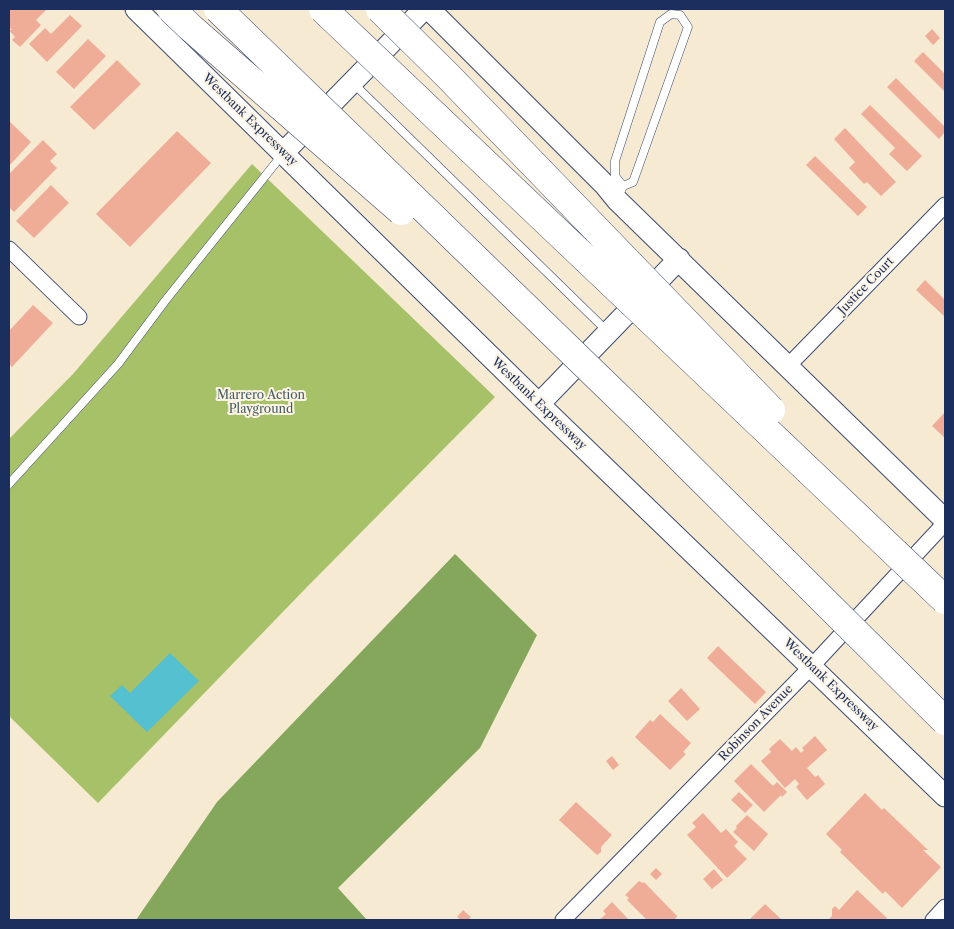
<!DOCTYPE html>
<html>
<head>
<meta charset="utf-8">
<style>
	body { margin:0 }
	#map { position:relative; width:954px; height:929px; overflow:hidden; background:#f6ead2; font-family:"Libre Caslon Text",serif }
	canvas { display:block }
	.frame { position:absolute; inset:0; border:10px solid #1b2f5e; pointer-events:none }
</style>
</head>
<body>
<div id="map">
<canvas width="954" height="929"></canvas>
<div class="frame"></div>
</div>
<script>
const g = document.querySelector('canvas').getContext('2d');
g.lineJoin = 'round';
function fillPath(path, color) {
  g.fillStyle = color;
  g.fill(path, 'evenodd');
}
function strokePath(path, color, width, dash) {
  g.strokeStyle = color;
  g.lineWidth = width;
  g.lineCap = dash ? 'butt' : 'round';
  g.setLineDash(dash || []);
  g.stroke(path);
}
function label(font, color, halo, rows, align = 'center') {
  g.font = font + ' "Libre Caslon Text",serif';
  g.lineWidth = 4;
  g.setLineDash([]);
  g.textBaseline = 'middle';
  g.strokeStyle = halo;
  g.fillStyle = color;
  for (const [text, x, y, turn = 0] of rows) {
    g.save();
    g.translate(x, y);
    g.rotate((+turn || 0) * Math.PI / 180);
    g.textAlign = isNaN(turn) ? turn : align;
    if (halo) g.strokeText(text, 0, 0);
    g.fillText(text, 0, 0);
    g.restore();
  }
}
fillPath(new Path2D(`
	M252,164l243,233 -189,191 -208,215 -89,-87v-277l64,-65z`), '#a6c168');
fillPath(new Path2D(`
	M455,554l82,81 -57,113 -142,140 29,32h-231l81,-118z`), '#84a75c');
fillPath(new Path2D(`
	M170,653l29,28 -52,51 -37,-36 12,-11 8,8z`), '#55c0d0');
fillPath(new Path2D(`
	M11,9h36l-11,11 5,5 -21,22 -8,-7 3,-3 -6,-7h3l-3,-3v-16z
	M70,15l12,11 -35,36 -18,-18 16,-16 6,6z
	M932,29l8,9 -7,7 -8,-9z
	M88,39l18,17 -32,33 -18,-17z
	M923,52l22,22v18l-31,-31z
	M117,60l24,24 -47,46 -24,-23z
	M896,78l49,49v5l-6,7 -52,-52z
	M870,105l52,51 -15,15 -18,-17 6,-6 -34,-34z
	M9,121l22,21 -22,24z
	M845,128l51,54 -15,14 -14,-14 -3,2 -15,-16 6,-6 -21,-23z
	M177,131l34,32 -81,84 -34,-33z
	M43,140l14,14 -7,7 7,7 -43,44 -5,-5v-33z
	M815,156l52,51 -9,9 -52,-51z
	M51,185l18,18 -35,35 -18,-17z
	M925,280l20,20v17l-29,-27z
	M33,305l20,18 -41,44 -3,-3v-33z
	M945,412v26l-13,-12z
	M718,646l48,46 -11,12 -48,-46z
	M681,688l19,21 -13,12 -19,-20z
	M660,714l31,29 -8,9 3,2 -16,16 -35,-33 15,-17 3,2z
	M815,736l12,14 -20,18 8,9 3,-2 7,9 -18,16 -11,-13 3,-3 -4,-5 -10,9 -24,-27 10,-9 -2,-3 11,-10 12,12 4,-4 5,6 3,-3 -2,-2z
	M612,756l7,9 -6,5 -7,-9z
	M751,764l22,22 4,-4 10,10 -5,5 -1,-2 -17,17 -30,-31z
	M739,792l14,13 -8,8 -14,-13z
	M865,793l17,17 2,-2 44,42h-5l18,17 -39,41 -17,-17 -2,3 -43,-42 2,-2 -16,-16z
	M576,802l36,33 -11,12v5l-4,3 -38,-35z
	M703,813l18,20 5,-4 12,13 -4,4 13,13 -20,19 -40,-43 9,-8 -4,-4z
	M747,815l21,19 -14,17 -21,-19 4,-4 -1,-2z
	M656,868l6,6 -6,6 -6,-6z
	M714,869l9,11 -11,9 -9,-10z
	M639,881l4,2 1,-1 33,34 -2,4h-28l-20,-20 2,-2 -4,-3z
	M857,890l30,28 -2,2 -56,-1 3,-3v-7l3,-3 4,4z
	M612,902l17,18h-30l7,-6 -3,-3z
	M765,904l17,16h-33z
	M463,910l8,7 -3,3h-7l-4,-3z`), '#efad97');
const lane = new Path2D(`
	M354,84l253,247
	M618,197l5,-11 10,-4 55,-155 -8,-12 -9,-1 -11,8 -45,139v15l8,10
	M9,484l109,-120 47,-63 117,-146`);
const street = new Path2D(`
	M9,249l70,68
	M787,367l158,-162
	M563,920l249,-254 133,-143
	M933,920l12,-13`);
const secondary = new Path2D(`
	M136,9l414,406 395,381
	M429,9l175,175 13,16 328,320
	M283,153l141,-144
	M539,404l140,-145`);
strokePath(lane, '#3c4b6f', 9);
strokePath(street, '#3c4b6f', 17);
strokePath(secondary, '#3c4b6f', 23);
strokePath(lane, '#fff', 8);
strokePath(street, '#fff', 15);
strokePath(secondary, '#fff', 21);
const highwayBridge = new Path2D(`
	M171,9l20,19 210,183
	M218,9l422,409 305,303
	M323,9l622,591
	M380,9l68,67 323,334`);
strokePath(highwayBridge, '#3c4b6f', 29, []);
strokePath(highwayBridge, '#fff', 28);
label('12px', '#1b2f5e', '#fcf5e5', [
	["Westbank Expressway",250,120,44],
	["Justice Court",866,286,-46],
	["Westbank Expressway",539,404,44],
	["Westbank Expressway",831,685,44],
	["Robinson Avenue",756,723,-46]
]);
label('12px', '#455b61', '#fcf5e5', [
	["Marrero Action",261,396],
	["Playground",261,410]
]);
</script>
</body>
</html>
